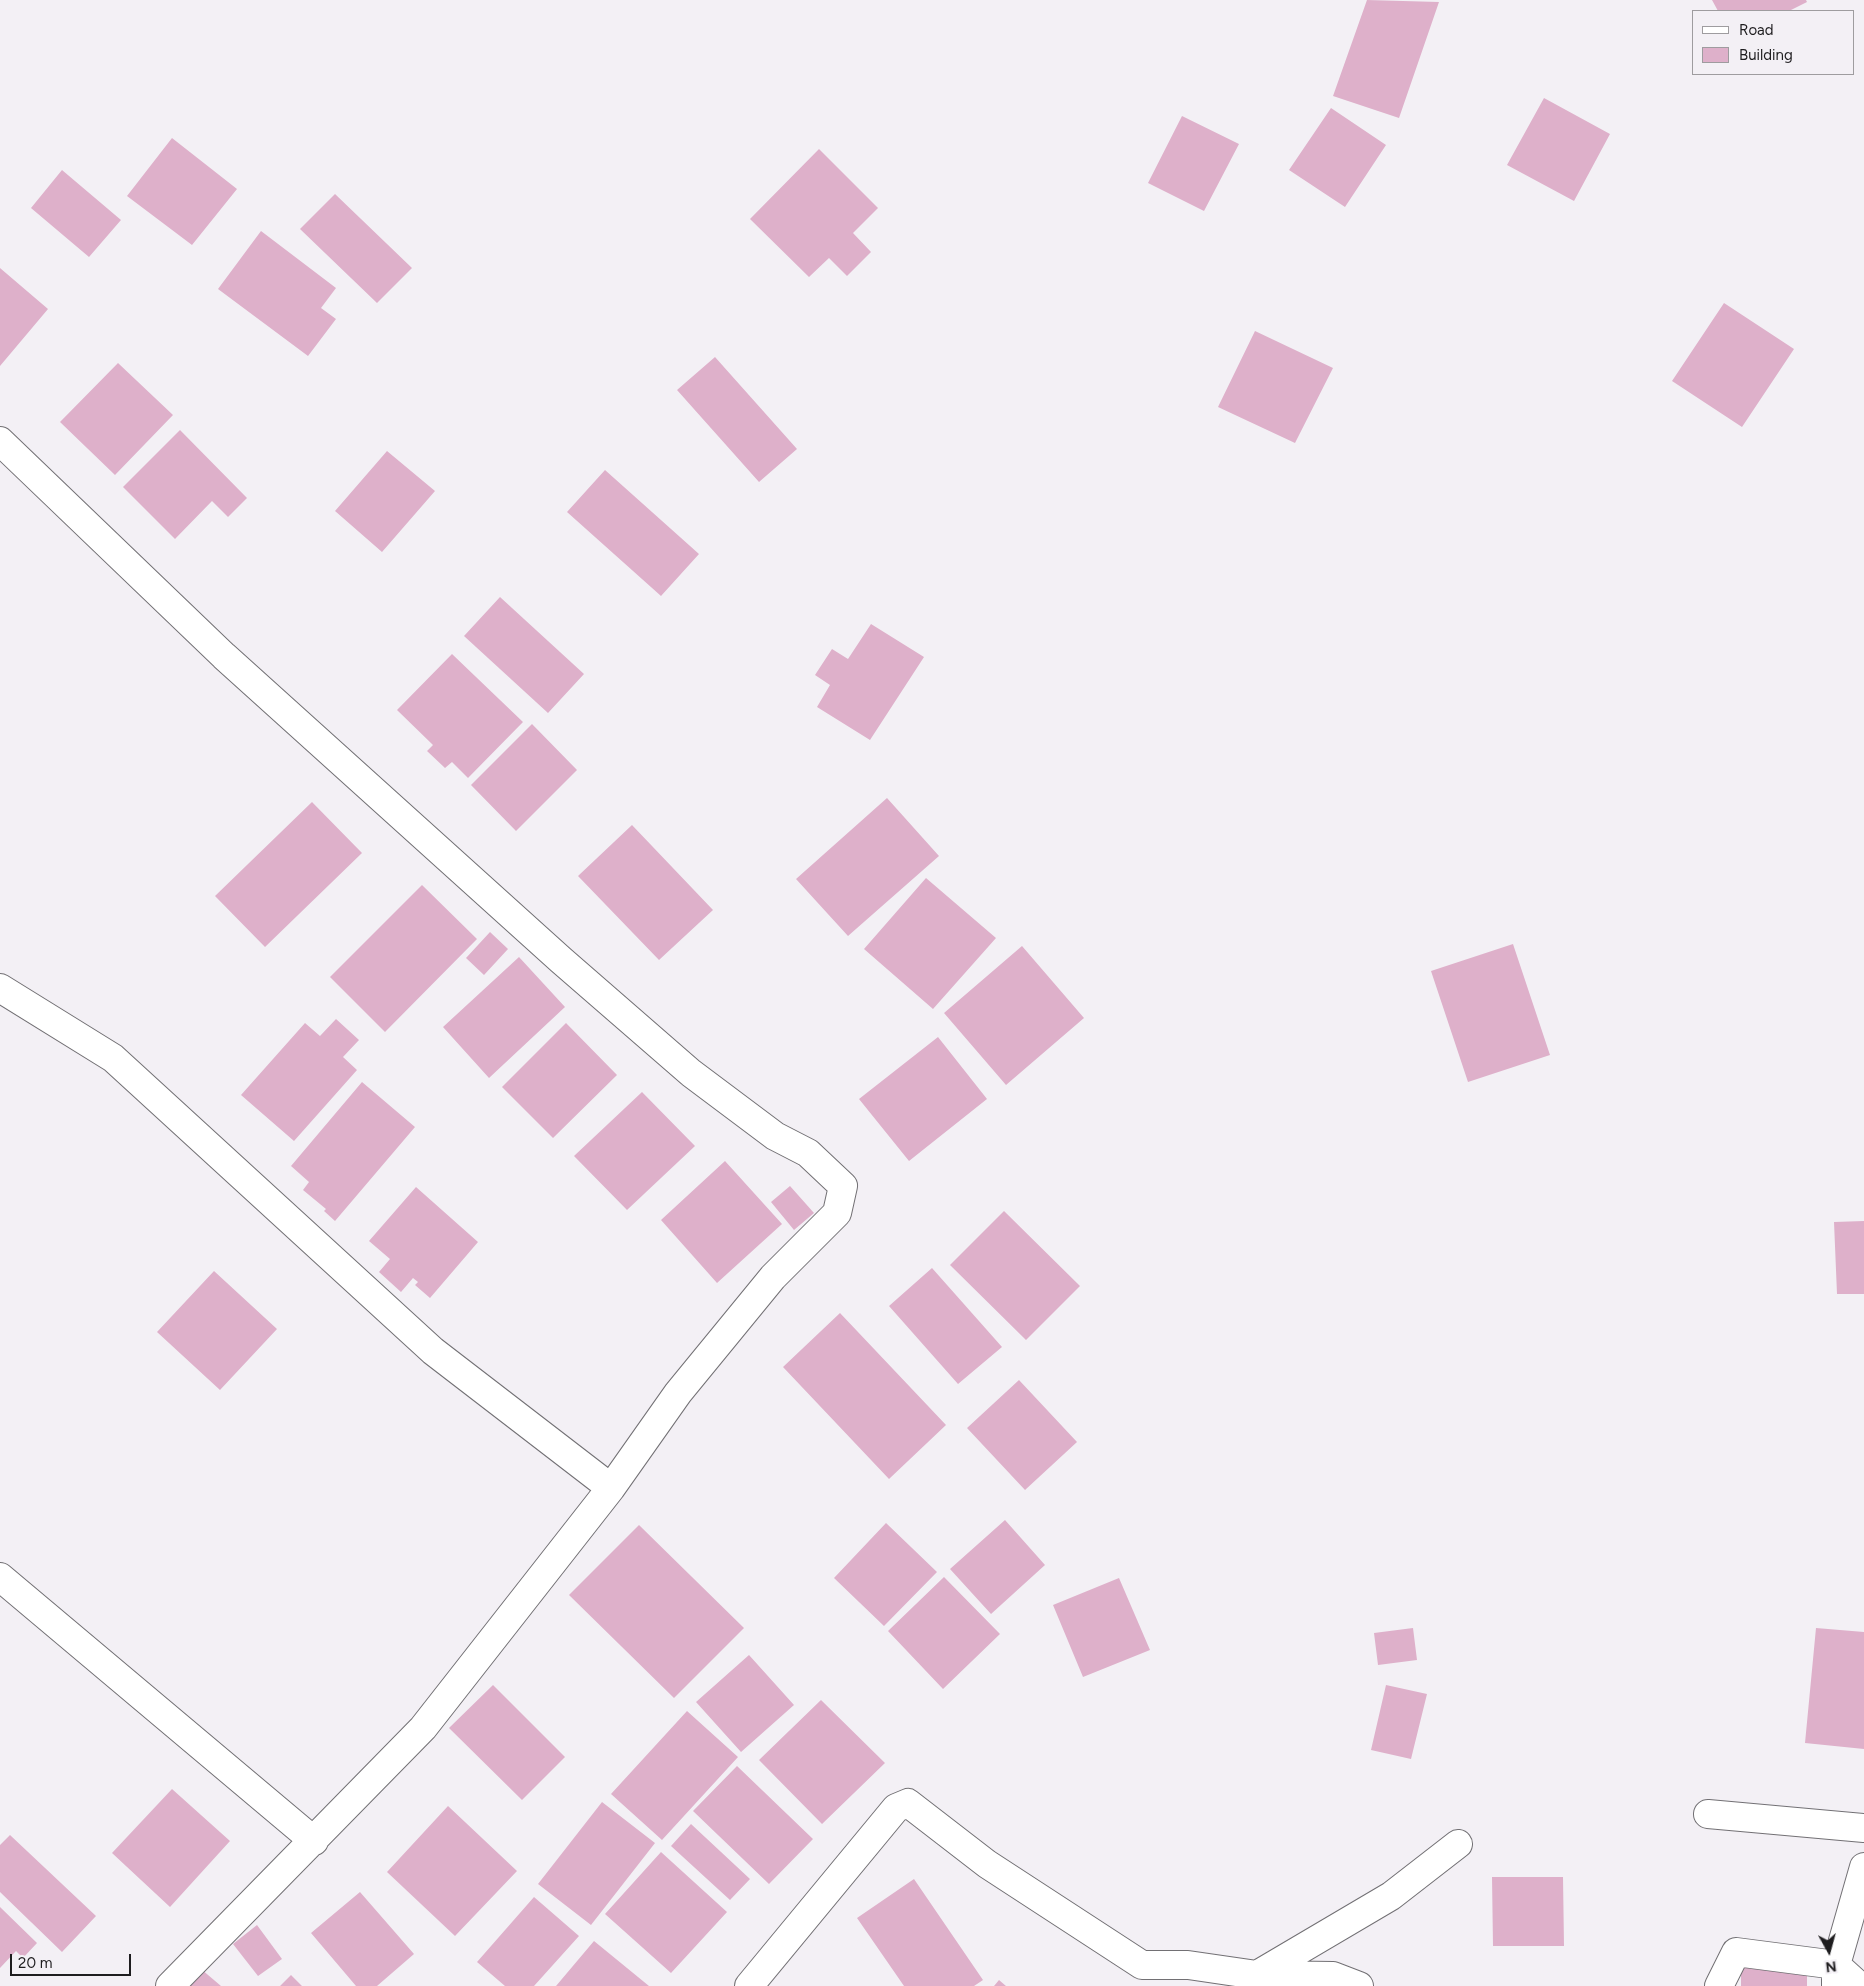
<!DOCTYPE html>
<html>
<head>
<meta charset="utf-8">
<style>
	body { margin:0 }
	#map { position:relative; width:1864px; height:1986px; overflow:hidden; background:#f3f0f5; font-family:Figtree,sans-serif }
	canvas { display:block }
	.legend { position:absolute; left:1692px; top:10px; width:162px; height:65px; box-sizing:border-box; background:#f3f0f5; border:1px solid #9e9c9f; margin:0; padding:6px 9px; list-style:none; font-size:15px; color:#1e1d1f }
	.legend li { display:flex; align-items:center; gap:10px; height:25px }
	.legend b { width:25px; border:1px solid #9e9c9f }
	.north { position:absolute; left:1804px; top:1926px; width:50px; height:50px; -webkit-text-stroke:4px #f3f0f5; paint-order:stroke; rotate:173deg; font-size:14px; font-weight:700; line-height:20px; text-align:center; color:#1e1d1f }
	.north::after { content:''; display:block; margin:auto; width:18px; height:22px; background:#1e1d1f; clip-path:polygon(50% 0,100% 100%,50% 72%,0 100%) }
	.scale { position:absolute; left:10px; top:1954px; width:121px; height:22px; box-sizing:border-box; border:2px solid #1e1d1f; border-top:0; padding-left:6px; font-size:15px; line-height:18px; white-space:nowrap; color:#1e1d1f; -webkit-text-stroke:4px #f3f0f5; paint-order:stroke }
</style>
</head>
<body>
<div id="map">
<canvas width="1864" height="1986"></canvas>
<ul class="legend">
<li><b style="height:6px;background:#fff"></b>Road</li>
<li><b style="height:14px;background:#deb0ca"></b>Building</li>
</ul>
<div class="north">N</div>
<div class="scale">20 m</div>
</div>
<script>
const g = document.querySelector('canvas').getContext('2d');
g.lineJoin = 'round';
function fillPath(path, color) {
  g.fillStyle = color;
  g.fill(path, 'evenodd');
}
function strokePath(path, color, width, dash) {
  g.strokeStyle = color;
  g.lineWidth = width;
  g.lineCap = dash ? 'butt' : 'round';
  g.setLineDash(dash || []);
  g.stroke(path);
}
fillPath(new Path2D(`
	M1367,0l72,2 -40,116 -66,-22z
	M1712,0h94l1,2 -18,9h-71z
	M1544,98l66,36 -36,67 -67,-36z
	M1331,108l55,37 -41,62 -56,-37z
	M1182,116l57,28 -35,67 -56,-28z
	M172,138l65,51 -45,56 -65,-49z
	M819,149l59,59 -25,25 18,19 -24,24 -18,-18 -20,19 -59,-58z
	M62,170l59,50 -32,37 -58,-49z
	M335,194l77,74 -35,35 -77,-74z
	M261,231l75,57 -15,20 15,11 -28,37 -90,-67z
	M0,268l48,41 -48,57z
	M1724,303l70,46 -52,78 -70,-46z
	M1255,331l78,37 -38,75 -77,-36z
	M715,357l82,92 -38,33 -82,-92z
	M118,363l55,52 -58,60 -55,-53z
	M180,430l67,68 -19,19 -16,-16 -37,38 -52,-52z
	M387,451l48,40 -53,61 -47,-41z
	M605,470l94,84 -38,42 -94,-84z
	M500,597l84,77 -36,39 -84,-77z
	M871,624l53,33 -54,83 -53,-33 13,-22 -15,-10 17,-26 16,10z
	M452,654l71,68 -55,56 -16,-16 -7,6 -18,-17 6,-6 -36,-35z
	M532,724l45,46 -61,61 -45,-46z
	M887,798l52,58 -91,80 -52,-57z
	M312,802l50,51 -97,94 -50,-51z
	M632,825l81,85 -54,50 -81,-84z
	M926,878l70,60 -63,71 -69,-60z
	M422,885l55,54 -92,93 -55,-55z
	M490,932l18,17 -24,26 -18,-17z
	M1513,944l37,111 -82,27 -37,-111z
	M1022,946l62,72 -78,67 -62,-72z
	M519,957l46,50 -76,71 -46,-51z
	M336,1019l23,21 -16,17 14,13 -63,71 -53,-46 64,-72 15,13z
	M566,1023l51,52 -64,63 -51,-51z
	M938,1037l49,62 -78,62 -50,-62z
	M362,1082l53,45 -80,94 -11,-10 2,-2 -23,-19 6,-8 -18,-16z
	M642,1092l53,54 -68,64 -53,-54z
	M725,1161l57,63 -65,59 -56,-63z
	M790,1186l24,27 -20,17 -23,-28z
	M416,1187l62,55 -48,56 -15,-13 3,-3 -5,-4 -12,14 -22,-20 11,-13 -21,-18z
	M1004,1211l76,75 -54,54 -76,-75z
	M1864,1221v73h-27l-3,-72z
	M932,1268l70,79 -44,37 -69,-78z
	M214,1271l63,58 -57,61 -63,-58z
	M840,1313l106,112 -57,54 -106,-112z
	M1019,1380l58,62 -52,48 -58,-62z
	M1005,1520l40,45 -54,49 -41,-45z
	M886,1523l51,49 -53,54 -50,-48z
	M639,1525l105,103 -70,70 -105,-103z
	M944,1577l56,57 -57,55 -55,-58z
	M1119,1578l31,72 -67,27 -30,-72z
	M1413,1628l4,32 -39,5 -4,-32z
	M1816,1628l48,4v117l-59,-6z
	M749,1655l45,50 -53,47 -45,-50z
	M493,1685l72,72 -43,43 -73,-72z
	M1386,1685l41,9 -16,65 -40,-9z
	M821,1700l64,63 -63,61 -63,-64z
	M687,1711l51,46 -76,83 -51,-46z
	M737,1766l76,73 -44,45 -76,-73z
	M172,1789l58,52 -60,66 -58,-54z
	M602,1802l53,41 -64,82 -53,-41z
	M448,1806l69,65 -62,65 -68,-64z
	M691,1824l59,55 -20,21 -59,-54z
	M10,1835l86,81 -34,36 -62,-60v-47z
	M661,1852l66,60 -56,61 -66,-59z
	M1492,1877h71l1,69h-71z
	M914,1879l69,101 -9,6h-70l-47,-68z
	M360,1892l54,62 -37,32h-21l-45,-53z
	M534,1897l45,39 -45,50h-29l-28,-24z
	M0,1907l37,36 -14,15 -7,-7 -16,17z
	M257,1925l25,34 -24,17 -25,-32z
	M594,1941l55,45h-93z
	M1741,1968h66v18h-66z
	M201,1969l20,17h-34z
	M291,1975l11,11h-22z
	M999,1980l7,6h-12z`), '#deb0ca');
const minor = new Path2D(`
	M0,441l224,215 337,304 130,113 84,63 33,17 35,33 -6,27 -64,64 -95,116 -67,95 -188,240 -253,258
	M0,988l113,70 320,293 178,137
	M0,1577l314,264
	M1708,1814l156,14
	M1257,1975l134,-79 67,-52
	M1836,1985v-20l28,-98
	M749,1986l147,-178 12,-5 79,61 155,101h46l69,10 76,1 26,10
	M1719,1986l17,-34 100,13 23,21`);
strokePath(minor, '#727074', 30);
strokePath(minor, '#fff', 28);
</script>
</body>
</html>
